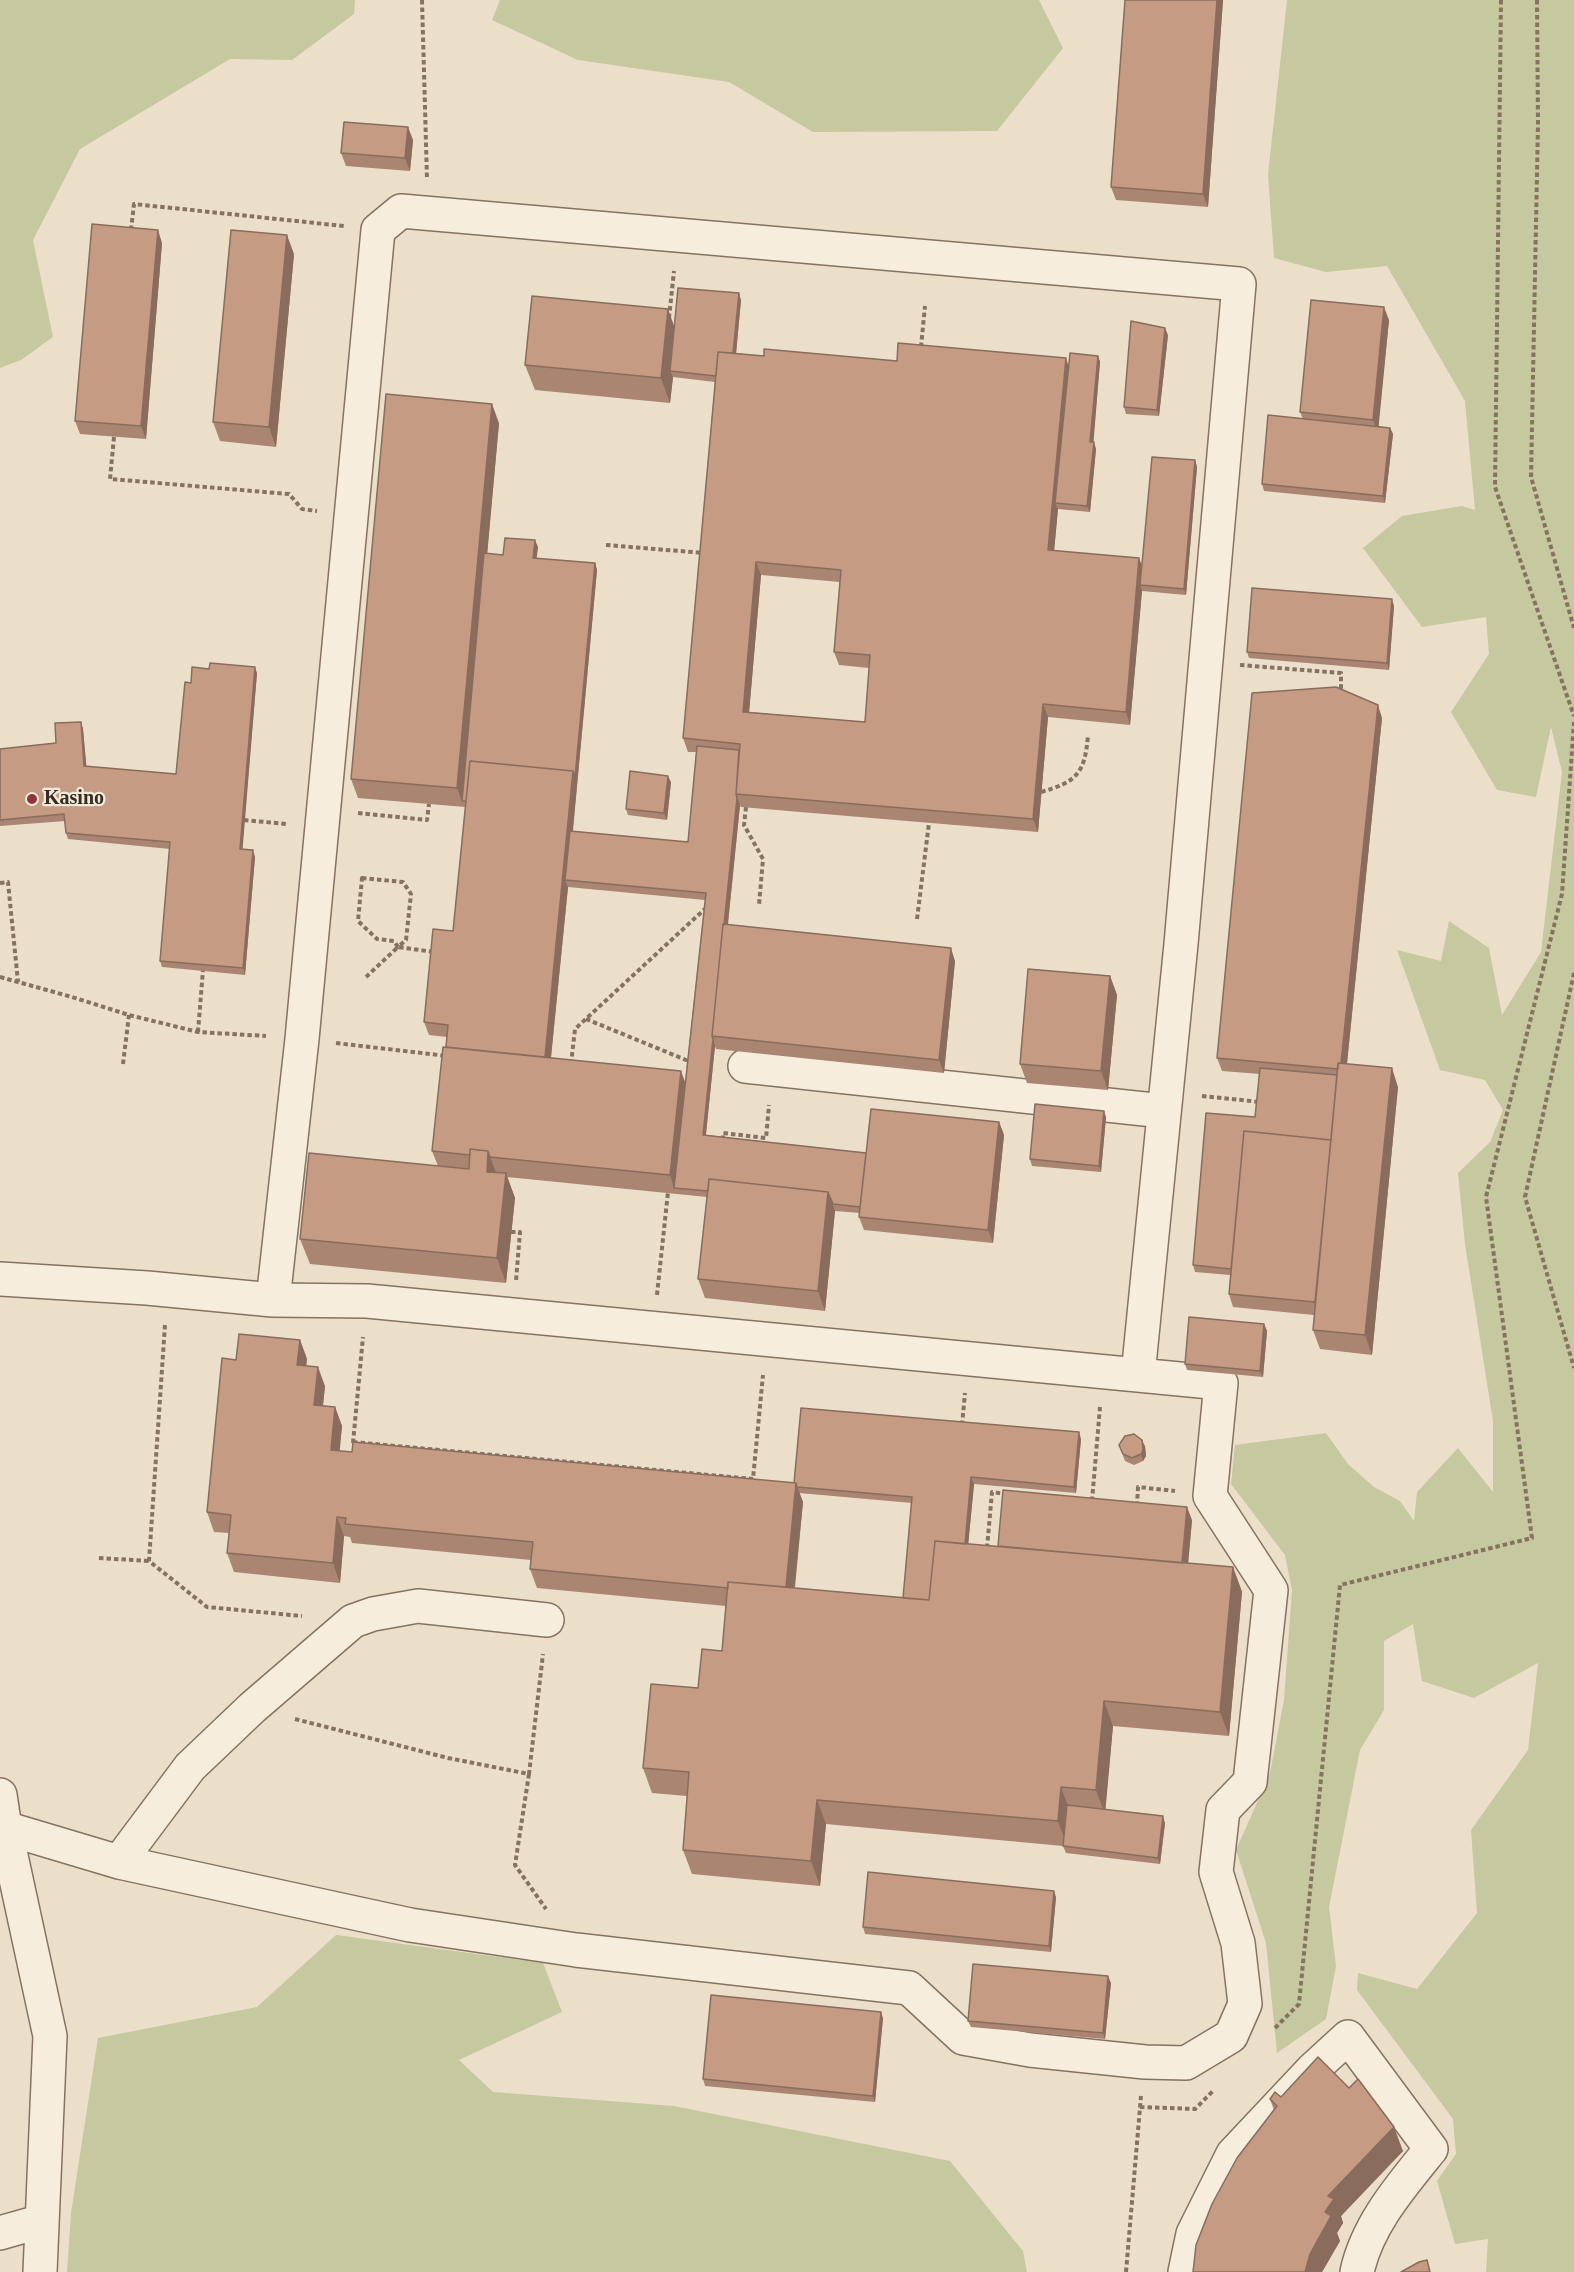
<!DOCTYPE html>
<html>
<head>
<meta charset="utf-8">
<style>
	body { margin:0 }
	canvas { display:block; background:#ebdfca }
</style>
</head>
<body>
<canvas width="1574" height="2272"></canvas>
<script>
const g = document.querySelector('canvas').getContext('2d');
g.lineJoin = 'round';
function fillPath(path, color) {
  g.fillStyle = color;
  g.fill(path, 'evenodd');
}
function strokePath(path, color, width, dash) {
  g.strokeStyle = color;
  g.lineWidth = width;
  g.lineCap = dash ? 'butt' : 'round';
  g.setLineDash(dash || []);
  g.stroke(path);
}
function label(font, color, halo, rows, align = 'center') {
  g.font = font + ' Georgia,serif';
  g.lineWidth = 4.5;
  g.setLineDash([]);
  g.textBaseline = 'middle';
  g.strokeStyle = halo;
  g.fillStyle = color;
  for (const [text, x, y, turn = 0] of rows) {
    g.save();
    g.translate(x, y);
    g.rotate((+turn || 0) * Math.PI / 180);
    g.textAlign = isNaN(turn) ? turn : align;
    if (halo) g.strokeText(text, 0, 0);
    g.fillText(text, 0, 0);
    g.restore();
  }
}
fillPath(new Path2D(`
	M0,0h355l-1,14 -62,46 -62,-1 -150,90 -47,91 20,97 -32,23 -21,8z
	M500,0h539l24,48 -66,83 -184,1 -84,-50 -151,-22 -86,-40z
	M1287,0h287v2272h-88l2,-33 -33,5 -18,-63 19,-27 -3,-35 -96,-129 1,-17 59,16 60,-76 -6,-83 57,-80 10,-87 -64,35 -52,-17 -9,-57 -29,17v69l-24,40 -31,157 7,59 -10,53 -49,34 -11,-110 -30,-93 34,-77 14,-73 8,-110 -7,-35 -54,-71 4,-39 91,-12 22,31 26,23 26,14 14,20 3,-29 41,-44 35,44v-71l-28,-177 -7,-71 32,-31 13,-32 -18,-30 -45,-10 -43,-120 44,11 8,-40 40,27 13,67 39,-63 21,-180 -11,-45 -15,70 -39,-7 -46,-78 38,-58 -3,-37 -64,10 -59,-79 39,-32 60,-10 13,4 -10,-109 -78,-135 -61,6 -52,-14 -6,-83z
	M336,1935l207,28 19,49 -103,48 34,32 181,14 276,55 73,90 4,21h-960l4,-59 27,-175 159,-31z`), '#c6c89f');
const minor = new Path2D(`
	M745,1066l418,45
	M0,1279l147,9 126,12 94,1 854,82 -11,113 61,94 -21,192 -27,28 -7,62 22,71 7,61 -14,32 -45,27 -41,-1 -115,-12 -67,-12 -54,-50 -333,-38 -166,-25 -291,-63 -114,-34
	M273,1300l29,-261 76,-809 23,-19 838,73 -58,660 -43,431
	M0,1795l5,33 45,208 -10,236
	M119,1862l71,-95 62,-59 101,-87 20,-7 45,-8 129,14
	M0,2233l42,-12
	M1185,2272l8,-38 40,-80 79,-84 36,-33 83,112c-30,37 -64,76 -74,123`);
strokePath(minor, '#867260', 36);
strokePath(new Path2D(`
	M422,0l5,179
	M1501,0l-6,487 79,229
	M1537,0l1,123 -7,354 43,151
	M131,230l3,-26 210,22
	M669,318l5,-47
	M921,347l4,-41
	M114,437l-4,42 179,15 13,15 15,2
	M606,545l98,8
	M1240,665l101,8v21
	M1041,792c36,-10 44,-19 47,-57
	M746,807l-2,18 19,34 -4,46
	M358,813l69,7 2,-16
	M244,820l42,4
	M362,878l41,4 8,12 -5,46 -8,7 -4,-6 -17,-2 -19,-18z
	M0,883l8,-1 10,100
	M917,919l12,-96
	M1574,973l-49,224 49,171
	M0,977l72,20 57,18 69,17 68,4
	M366,977l32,-30 36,5
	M586,1019l105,43
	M198,1032l5,-62
	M336,1043l111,13
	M123,1064l6,-49
	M571,1064l4,-35 132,-122
	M1202,1096l58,6
	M723,1140v-7l43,5 3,-33
	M511,1232h9l-4,49
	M657,1295l11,-103
	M165,1325l-16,236 58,46 95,9
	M962,1425l3,-32
	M353,1442l400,37 10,-104
	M353,1443l10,-106
	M1092,1501l8,-94
	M1137,1506l1,-19 37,4
	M987,1548l5,-56 14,2
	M99,1558l50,3
	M295,1719l153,39 81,16 14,-120
	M529,1774l-14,91 31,44
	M1275,2028l24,-24 41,-419 192,-47 -46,-341 76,-303 12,-172
	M1140,2107l55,2 18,-18
	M1126,2272l15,-176`), '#867260', 4, [4.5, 3]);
strokePath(minor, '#f6eddd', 33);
fillPath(new Path2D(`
	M1223,0l-15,207 -92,-7 -5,-13z
	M413,140l-3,31 -64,-5 -5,-13z
	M162,243l-16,196 -66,-5 -5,-13z
	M294,254l-18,193 -56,-6 -7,-19z
	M741,300l-5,53 28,3 133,5 172,5 29,-10 2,6 -7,80 3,7 -6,63 -32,-3 -4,41 88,15 53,-105 2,7 -11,128 -44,-4 -12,134 -82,-8 -10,115 -297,-25 -1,-2 -12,120 227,36 -11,112 -228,-24 -1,-3 -9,89 160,18 133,-31 5,13 -11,108 -129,-13 -5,-13 1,-4 -25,-2 -10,100 -120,-13 -7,-19 9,-82 -200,-20 8,21 -9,85 -196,-19 -10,-25 138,-73 -6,-15 15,-114 -18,-2 -5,-13 29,-91 12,-124 -107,-9 -7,-19 148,-356 -12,130 16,2 35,-8 -2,11 59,5 2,7 -24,261 115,11 8,-90h-8l-5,-14 32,-356 -42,-5 -3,26 -135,-13 -10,-25 149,-38zM761,575l79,7 -6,70 5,13 30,3 -4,54 -116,-10zM568,887l137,13 -20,182 -134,-24z
	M1389,320l-11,106 12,2 3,6 -8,69 -121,-12 -2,-7 41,-65 -3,-7z
	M1168,335l-9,81 -33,-2 -2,-7z
	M1394,606l-5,64 -140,-12 -2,-6z
	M257,673l-15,176 13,8 -10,118 -83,-8 -2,-6 10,-112 -102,-10 -2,-6 -1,-12 -65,5v-77l56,-6 25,-21 2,7 3,37 90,8 15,-91z
	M1382,718l-35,346 51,23 -26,268 -52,-6 -7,-19 1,-15 -81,-8 -4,-13 1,-19 -35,-3 -2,-7 62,-148 5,-43 -38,-3 -5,-13z
	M671,782l-4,38 -39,-5 -2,-6z
	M1110,976l7,19 -9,95 -81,-7 -7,-19z
	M1106,1117l-5,55 -69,-6 -2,-7z
	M1264,1324l3,7 -4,46 -76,-7 -2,-6z
	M300,1340l7,19 -1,7 19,20 -2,20 12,1 7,19 -3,25 455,32 287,-44 -5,54 -102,-9 -6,60 30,2 194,-26 -4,43 45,4 9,25 -13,144 -116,-10 -8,83 60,14 -5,41 -94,-11 -3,-7 -237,-22 -6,62 -128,-12 -9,-24 4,-54 -35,-3 -9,-25 55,-80 24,-37 4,-45 -189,-18 -7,-19 1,-9 -179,-17 -2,-6 -6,-1 -4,47 -106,-11 -7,-19 2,-20 -15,-1 -7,-20 29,-152zM799,1493l113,10 -9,95 -108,-10 8,-86z
	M1119,1445l26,1 1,10 -3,5 -9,4 -9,-4z
	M1056,1897l-5,55 -186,-18 -2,-7z
	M1111,1983l-6,56 -134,-12 -3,-6z
	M883,2018l-8,84 -170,-16 -2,-7z
	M1281,2097l122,54 -62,65 2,7 -6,10 3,8 -18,31h-129l81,-162 -4,-11z`), '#a98572');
fillPath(new Path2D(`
	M1217,0h6l-15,207 -5,-13z
	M408,127l5,13 -3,31 -5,-13z
	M158,230l4,13 -16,196 -5,-13z
	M287,235l7,19 -18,193 -7,-20z
	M739,293l2,7 -6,65 -3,-6z
	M1384,307l5,13 -11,113 -5,-13z
	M668,309l9,25 -7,37 3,6 -3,26 -9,-25z
	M1165,328l3,7 -9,81 -2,-6z
	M1098,356l2,6 -7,86 -3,-6z
	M1066,358l4,13 -15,132 3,6 -5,54 -5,-13z
	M492,404l7,19 -34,378h-3l-5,-13z
	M1390,428l3,6 -8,69 -2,-7z
	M1094,442l2,7 -6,63 -3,-6z
	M1195,460l2,7 -11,128 -2,-6z
	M535,540l3,7 -2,17 -3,-6z
	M1139,558l5,13 -4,14 2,6 -12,134 -4,-13z
	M756,562l5,13 -13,150 -5,-13z
	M595,563l2,7 -29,311 -3,-1 3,7 -19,189 -5,-13z
	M1392,599l2,7 -5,64 -2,-7z
	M255,667l2,6 -15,183 -2,-7z
	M1043,704l5,13 -10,115 -5,-13z
	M1378,705l4,13 -37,364 -4,-13z
	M81,722l2,7 4,43 -3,-6z
	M668,776l3,6 -4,38 -3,-7z
	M737,798l3,7 -24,232h-3z
	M253,850l2,7 -10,118 -2,-7z
	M951,948l4,13 -11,112 -5,-13z
	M1110,976l7,19 -9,95 -7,-19z
	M713,1039l2,7 -10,96 -2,-7z
	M1392,1068l6,19 -26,268 -7,-20z
	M681,1071l7,19 -14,98 -4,-13z
	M1104,1111l2,6 -5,55 -2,-6z
	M999,1122l5,13 -11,108 -5,-13z
	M488,1151l9,25 -10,-4z
	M506,1173l9,25 -9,85 -9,-25z
	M828,1192l7,19 -10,100 -7,-20z
	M1264,1324l3,7 -4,46 -3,-6z
	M300,1340l7,19 -3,25 -7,-19z
	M318,1367l7,19 -4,38 -7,-19z
	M335,1407l7,19 -4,43 -7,-19z
	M1079,1432l2,7 -5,54 -2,-6z
	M1142,1440l3,6 1,10 -3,5 -2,-7z
	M971,1477l3,7 -8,84 -2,-7z
	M796,1483l7,19 -11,110 -7,-19z
	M1187,1507l5,13 -6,67 -5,-13z
	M337,1517l7,19 -4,47 -7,-20z
	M1233,1567l9,25 -13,144 -9,-24z
	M1104,1701l9,25 -8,89 -9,-25z
	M1061,1787l9,25 -3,34 -9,-25z
	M817,1800l9,24 -6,62 -9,-25z
	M1163,1816l2,7 -5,41 -2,-6z
	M1054,1891l2,6 -5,55 -2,-6z
	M1108,1976l3,7 -6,56 -2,-6z
	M881,2012l2,6 -8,84 -2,-6z
	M1394,2127l9,24 -62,65 2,7 -6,10 3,8 -18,31h-17l5,-18 15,-42 3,-16z`), '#8a6c5c');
const building = new Path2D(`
	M1125,0h92l-14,194 -92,-7z
	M344,122l64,5 -3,31 -64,-5z
	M92,224l66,6 -17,196 -66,-5z
	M231,230l56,5 -18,192 -56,-5z
	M678,288l61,5 -6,60 -15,-1 -2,24 -46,-5z
	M532,296l136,13 -7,69 -136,-13z
	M1311,300l73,7 -11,113 -73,-8z
	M1131,321l34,7 -8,82 -33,-3z
	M898,343l168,15 -18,192 91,8 -13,154 -83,-8 -10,115 -297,-25 4,-50 -57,-6 35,-386 46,4v-7l133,12zM756,562l85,8 -7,82 36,3 -5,67 -122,-10z
	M1070,353l28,3 -8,86h4l-7,64 -32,-3z
	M386,394l106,10 -35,384 -106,-9z
	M1268,415l122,13 -7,68 -121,-12z
	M1152,457l43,3 -11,129 -44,-4z
	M505,538l30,2 -2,18 62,5 -20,214 -2,-6 -103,-10 -4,40h-4l22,-248 19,2z
	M1252,588l140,11 -5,64 -140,-11z
	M210,663l45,4 -15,182 13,1 -10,118 -83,-7 10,-119 -104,-9 -2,-19 -64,6v-71l56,-6 -1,-20 26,-1 3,44 92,8 9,-92 6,1 1,-16 17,2z
	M1336,687l42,18 -37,358h-3v6l-121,-11 35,-365z
	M697,746l42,4 -3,44 1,4 -13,127 -1,-1 -11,112 1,3 -10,96 163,18 -6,54 -27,-3 -5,-12 -119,-13 -1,12 -34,-3 32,-295 -141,-13 5,-49 118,11z
	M470,761l103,10 -28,286 -99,-10 2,-22 -24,-3 9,-93 20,2z
	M630,771l38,5 -4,37 -38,-4z
	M723,924l228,24 -12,112 -227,-24z
	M1028,969l82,7 -9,95 -81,-7z
	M443,1047l238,24 -11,104 -180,-18 -2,-6 -18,-2v6l-38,-4z
	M1338,1063l54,5 -27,267 -52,-5z
	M1260,1068l77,7 -6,65 -87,-9 -13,138 -38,-4 13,-152 49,4z
	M1035,1104l69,7 -5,55 -69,-7z
	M871,1109l128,13 -11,108 -129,-13z
	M1244,1131l87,9 -16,162 -86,-8z
	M470,1149l18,2 -1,21 19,1 -9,85 -197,-19 9,-86 160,16z
	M709,1179l119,13 -10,99 -120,-12z
	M1189,1317l75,7 -4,47 -75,-7z
	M239,1334l61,6 -3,25 21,2 -4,38 21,2 -4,43 21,2 1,-10 443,41 -10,104 -58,-5v6l-198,-19 3,-27 -188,-18 1,-6 -9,-1 -4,46 -106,-10 4,-38 -24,-3 15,-154 14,2z
	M801,1408l278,24 -5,55 -103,-10 -6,67 -30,-3 -6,59 -26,-2 9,-101 -115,-10 -1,-4h-2z
	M1134,1434l8,6 1,10 -2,4 -9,4 -9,-4 -4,-9 6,-9z
	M1003,1490l184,17 -5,56 -184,-17z
	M935,1541l298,26 -13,145 -116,-11 -8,89 -35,-3 -3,34 -241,-21 -6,61 -128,-11 6,-78 -46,-4 8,-84 47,4 4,-39 20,2 6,-69 201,18z
	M1067,1805l96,11 -5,42 -95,-12z
	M868,1872l186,19 -5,55 -186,-19z
	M973,1964l135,12 -5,57 -135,-12z
	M711,1995l170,17 -8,84 -170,-17z
	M1318,2057l31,31 9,-9 36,48 -66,69 6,3 -9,13 6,4 -21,38 -5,18h-112l3,-27 16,-41 25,-46 40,-52 -7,-7 5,-7 6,5z
	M1427,2260l3,12h-29l18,-10z`);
fillPath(building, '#c59b84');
strokePath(building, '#8a6c5c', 1.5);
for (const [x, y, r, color] of [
	[32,799,6,"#8f363b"]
]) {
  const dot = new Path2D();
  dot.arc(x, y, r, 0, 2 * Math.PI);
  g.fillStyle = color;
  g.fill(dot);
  strokePath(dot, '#f3ead9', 2);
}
label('bold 20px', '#382b22', '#f3ead9', [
	["Kasino",44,799]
], 'left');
</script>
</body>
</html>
